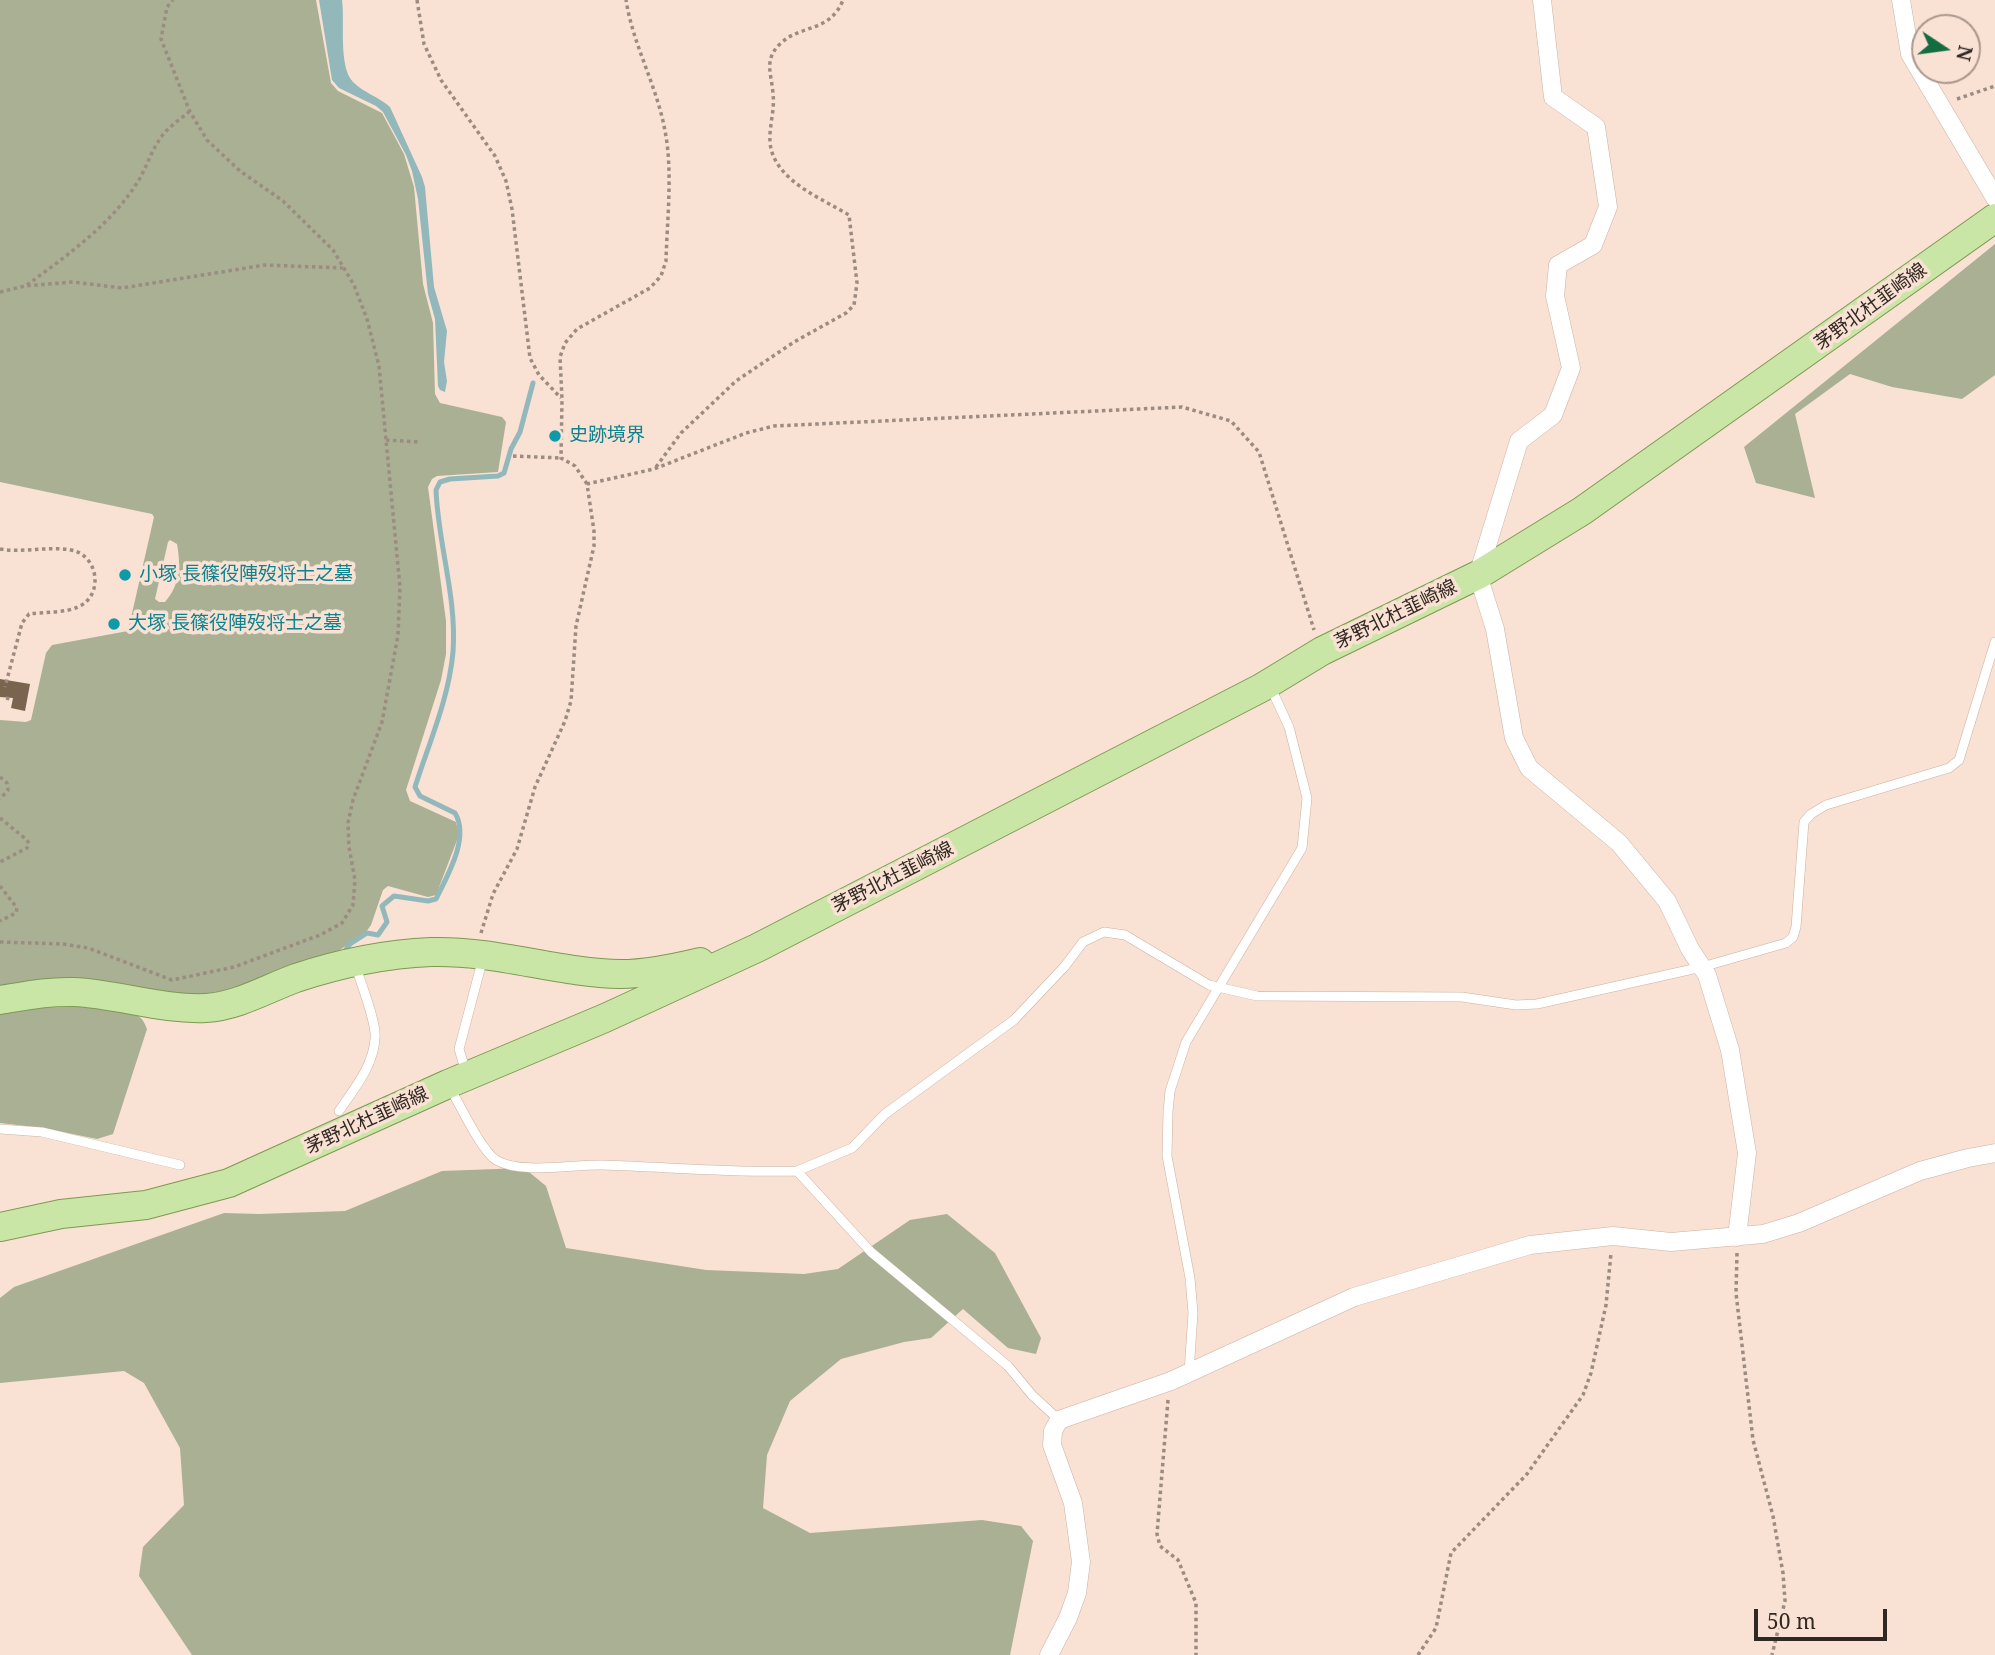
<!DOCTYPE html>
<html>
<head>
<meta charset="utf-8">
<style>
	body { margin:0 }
	#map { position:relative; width:1995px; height:1655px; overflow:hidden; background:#f9e1d3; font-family:"Noto Serif",serif }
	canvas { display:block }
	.north { position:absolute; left:1911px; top:14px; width:70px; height:70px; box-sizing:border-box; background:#f9e1d3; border:2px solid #a9978d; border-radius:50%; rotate:103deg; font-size:19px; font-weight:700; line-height:28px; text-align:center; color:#312823 }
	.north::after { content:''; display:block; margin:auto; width:24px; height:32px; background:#136d41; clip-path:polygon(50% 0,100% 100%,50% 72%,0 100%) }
	.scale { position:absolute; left:1754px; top:1609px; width:133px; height:32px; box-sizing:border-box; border:4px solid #312823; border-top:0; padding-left:9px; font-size:21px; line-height:24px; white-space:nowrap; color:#312823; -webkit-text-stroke:5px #f9e1d3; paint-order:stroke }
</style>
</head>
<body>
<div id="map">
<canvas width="1995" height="1655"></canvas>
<div class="north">N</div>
<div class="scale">50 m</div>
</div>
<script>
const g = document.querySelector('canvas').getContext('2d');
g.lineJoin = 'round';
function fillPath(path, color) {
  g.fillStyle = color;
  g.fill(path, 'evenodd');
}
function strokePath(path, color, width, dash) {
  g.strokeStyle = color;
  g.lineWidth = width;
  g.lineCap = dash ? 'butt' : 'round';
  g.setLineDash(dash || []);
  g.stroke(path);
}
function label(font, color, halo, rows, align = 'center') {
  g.font = font + ' "Noto Serif","Noto Sans JP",serif';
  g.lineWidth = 7;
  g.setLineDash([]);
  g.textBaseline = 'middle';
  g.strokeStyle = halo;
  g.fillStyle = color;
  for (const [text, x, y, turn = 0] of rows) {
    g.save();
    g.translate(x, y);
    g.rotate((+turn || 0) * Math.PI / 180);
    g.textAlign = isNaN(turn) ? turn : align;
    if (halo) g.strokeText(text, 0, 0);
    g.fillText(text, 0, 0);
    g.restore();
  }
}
fillPath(new Path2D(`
	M0,0h316l15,83 7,8 44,22 22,41 10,33 9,97 10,39 2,71 5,9 62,14 4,5 -8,50 -61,4 -5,3 -4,8 18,134v33l-5,26 -35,110 4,11 46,21 3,13 -23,60 -8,2 -40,-11 -5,4 -12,35 -5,7 -29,20 -89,35 -46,10 -202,-7v-270l26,2 5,-2 15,-67 6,-8 76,-14 26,-114 -2,-3 -152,-32zM170,540l7,4c4,22 3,41 -12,58h-6l-4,-3 13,-57z
	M1995,244v131l-33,24 -70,-12 -42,-13 -55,40 20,84 -59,-15 -12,-36z
	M56,1004c19,1 67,1 82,12 5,3 7,8 9,13l-34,105 -16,5 -54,-11 -43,-5v-112z
	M524,1168l22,18 20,62 140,22 98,4 34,-5 72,-49 37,-6 48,39 46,85 -5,16 -28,-6 -45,-39 -32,29 -27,4 -63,17 -51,42 -23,54 -4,53 47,25 172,-13 39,6 12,15 -23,114h-818l-53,-79 4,-29 41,-42 -4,-57 -36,-65 -20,-12 -124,12v-85l14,-11 210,-74 35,1 86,-3 97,-40z`), '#a9b093');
fillPath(new Path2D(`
	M319,0h23c3,21 -4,67 11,82 11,11 26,15 37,25l32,70 3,10 9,100 13,44 -3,31 3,19 -2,11 -5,-2 -2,-4 -3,-67 -7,-25 -10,-95 -6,-28 -6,-16 -23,-43 -7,-6 -37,-18 -7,-8z`), '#92b8bc');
strokePath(new Path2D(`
	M345,951l5,-7 17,-11 11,2 9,-13 -5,-16 12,-10 34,5 8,-2c11,-23 34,-61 19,-86l-35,-17 -5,-9c14,-44 34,-89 38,-135 4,-55 -15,-108 -17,-162l4,-8 10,-3 48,-3 6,-3 7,-24 9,-17 13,-49`), '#92b8bc', 5);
fillPath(new Path2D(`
	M0,679l30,5 -5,27 -14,-3 2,-10 -13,-1z`), '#78644f');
const lane = new Path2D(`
	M466,1072l-7,-23 24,-91
	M450,1088c10,17 31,62 46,72 25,15 78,4 107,5 65,2 129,8 194,6l74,81 137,114 24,29 27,25
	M339,1111c15,-22 35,-46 36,-73 2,-15 -15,-57 -20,-74
	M0,1129l42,3 138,33
	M797,1171l55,-23 33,-34 129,-94 51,-54 18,-24 21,-10 21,3 84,50 48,11 205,1 54,8 21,-1 165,-37 84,-24 7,-6 3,-10 8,-105 7,-8 15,-9 123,-37 10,-8 36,-118
	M1189,1372l4,-59 -3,-35 -23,-122 1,-44 2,-21 16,-49 116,-194 5,-50 -18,-71 -19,-41`);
const street = new Path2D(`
	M1542,0l11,97 43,30 12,80 -15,38 -35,20 -3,31 16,72 -18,47 -34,26 -41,134 17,54 19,109 15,30 90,75 48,58 23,48 17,26 23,75 17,103 -10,84
	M1901,0l9,54 85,144
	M1049,1655l19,-37 9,-25 4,-31 -8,-59 -21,-58 1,-14 6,-11 112,-39 183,-84 176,-52 83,-9 58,6 92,-8 36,-11 121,-52 48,-13 27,-5`);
const primary = new Path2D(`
	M0,1000c25,-4 49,-9 74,-8 44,2 88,18 132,16 32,-2 60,-19 90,-30 45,-15 88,-24 135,-26 64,-2 127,21 190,22 26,0 54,-6 79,-12
	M0,1227l61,-13 85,-9 83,-22 219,-99 157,-66 152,-70 504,-260 61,-37 156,-76 104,-64 413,-293`);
strokePath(lane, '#c9b2a4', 10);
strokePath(street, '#c9b2a4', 19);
strokePath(primary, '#7d9951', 30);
strokePath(new Path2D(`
	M417,0l7,44 17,36 54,76 11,25 6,28 18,149 9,17 22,23
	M1957,99l38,-13
	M27,285c39,-29 81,-58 108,-99 10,-14 14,-30 23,-44 7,-13 20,-21 31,-30
	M0,292l25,-6 48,-4 49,6 143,-23 78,3
	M386,440l34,2
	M513,456l48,2
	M656,467l25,-34 55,-52 58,-39 52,-29 8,-8 3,-22 -8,-68c-28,-17 -76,-35 -79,-73 -1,-16 5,-32 3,-48 -1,-19 -10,-34 7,-50 20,-20 50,-11 63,-44
	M587,484l-12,-18 -14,-8 1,-59 -2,-42 5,-14 12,-14 73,-41 11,-12 5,-15c1,-41 7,-90 -1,-130 -8,-45 -32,-86 -39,-131
	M0,549c23,4 48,-3 71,1 28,5 33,46 7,57 -13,6 -34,5 -49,7l-7,9 -17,64
	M6,698l4,1
	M0,777l7,6 1,7 -8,9
	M0,818l27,22 2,4 -2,4 -27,14
	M0,886l17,22 -1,5 -16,8
	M481,933l12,-39 24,-45 18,-62 30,-66 6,-20 5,-75 18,-80v-15l-7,-47 67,-15 92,-36 28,-7 408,-19 49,14 28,31 55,178
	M0,942l63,2 25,4 84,32 62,-13 86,-32 22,-12 11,-18 2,-25 -6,-33 -1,-24 5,-23 29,-78 16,-87 2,-48 -21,-221 -12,-47 -13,-34 -21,-35 -50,-49 -43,-30 -33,-31 -17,-28 -29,-73 6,-32 6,-7
	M1737,1253l-1,40 17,147 20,76 10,57 2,28 -13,54
	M1168,1400l-11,134 3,12 18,14 18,43v52
	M1418,1655l18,-27 15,-75 76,-79 56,-79 8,-22 15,-68 5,-52`), '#9c8b81', 3.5, [3.5, 3.5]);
strokePath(lane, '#fff', 9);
strokePath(street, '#fff', 18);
strokePath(primary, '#cae6a6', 28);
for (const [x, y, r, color] of [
	[555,436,7,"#0f9aa8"],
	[125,575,7,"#0f9aa8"],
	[114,624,7,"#0f9aa8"]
]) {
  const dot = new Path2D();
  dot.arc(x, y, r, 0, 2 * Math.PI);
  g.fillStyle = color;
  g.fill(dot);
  strokePath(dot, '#f9e1d3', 2.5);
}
label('19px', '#312823', '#f9e1d3', [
	["茅野北杜韮崎線",1871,307,-36],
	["茅野北杜韮崎線",1396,615,-26],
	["茅野北杜韮崎線",893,878,-27],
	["茅野北杜韮崎線",367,1121,-25]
]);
label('19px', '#0d838f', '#f9e1d3', [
	["史跡境界",569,436],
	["小塚 長篠役陣歿将士之墓",139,575],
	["大塚 長篠役陣歿将士之墓",128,624]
], 'left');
</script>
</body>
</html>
